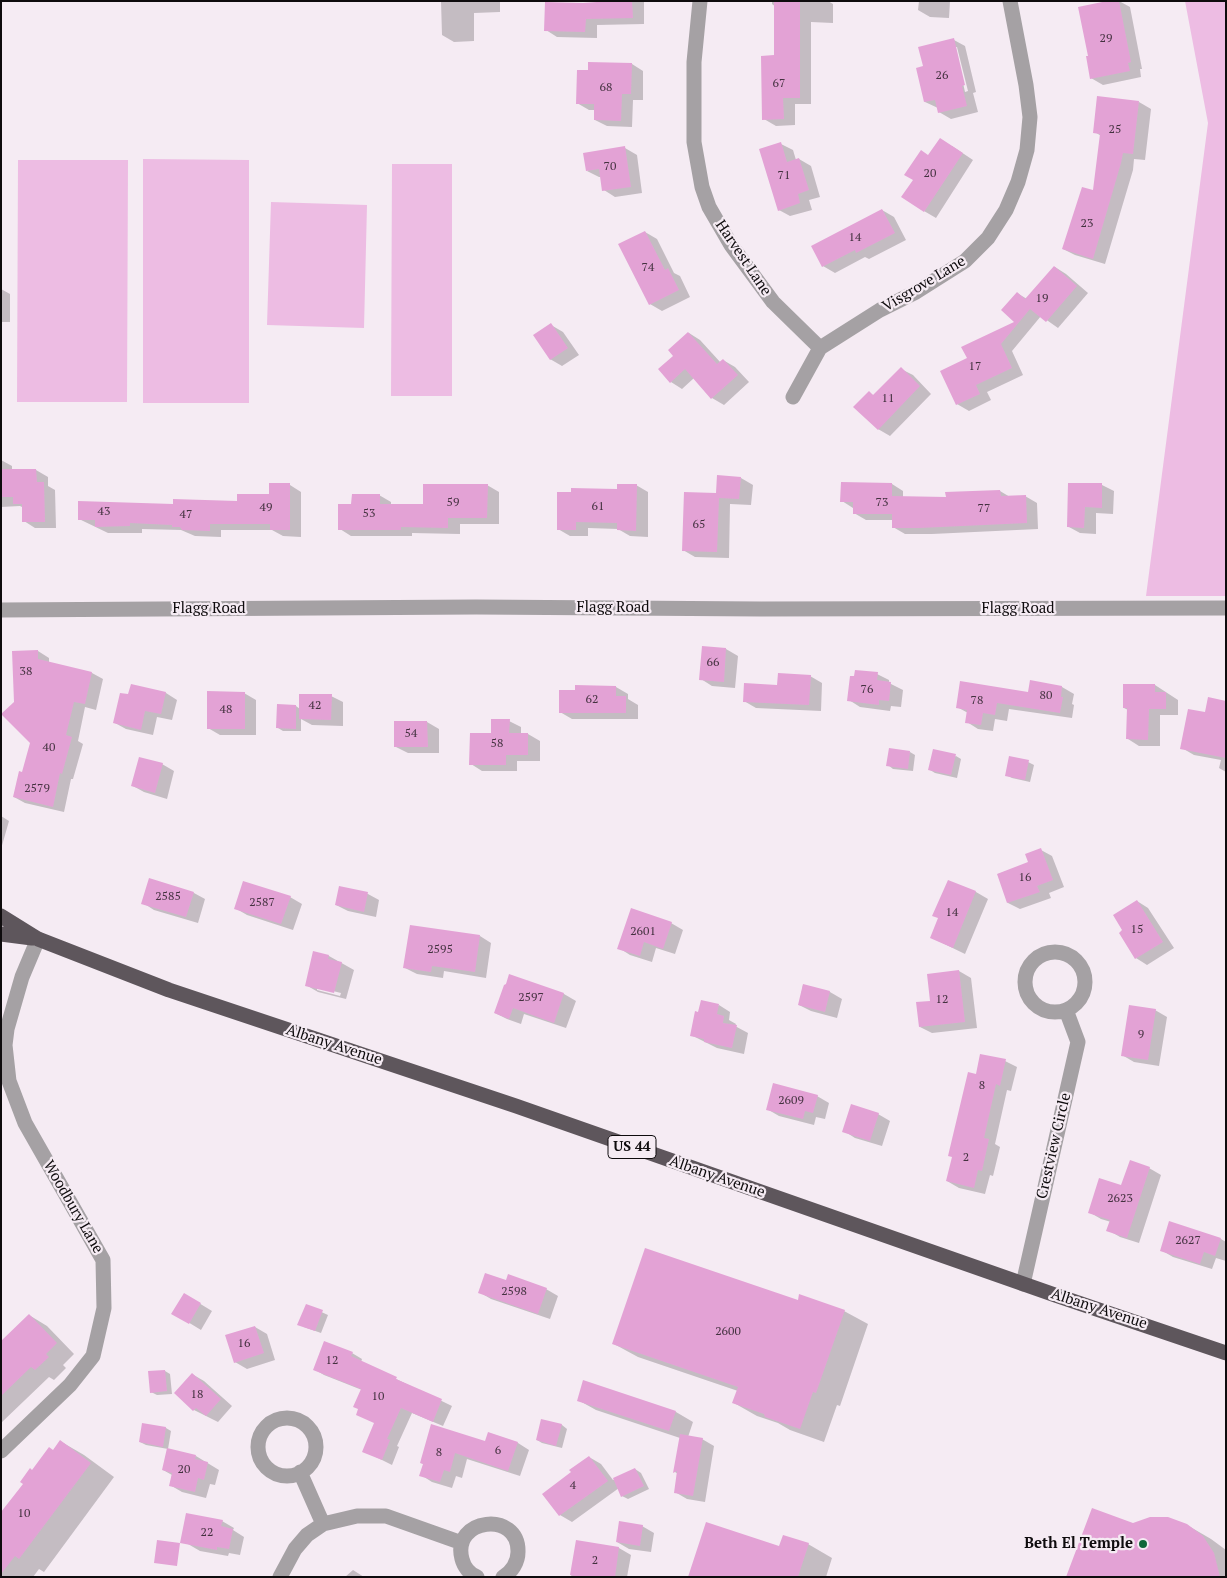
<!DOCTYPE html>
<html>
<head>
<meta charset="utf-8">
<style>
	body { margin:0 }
	#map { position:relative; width:1227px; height:1578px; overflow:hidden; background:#f5ebf3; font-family:"PT Serif",serif }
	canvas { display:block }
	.frame { position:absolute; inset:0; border:2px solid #0e0b0d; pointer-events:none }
</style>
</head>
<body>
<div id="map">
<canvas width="1227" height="1578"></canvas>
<div class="frame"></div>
</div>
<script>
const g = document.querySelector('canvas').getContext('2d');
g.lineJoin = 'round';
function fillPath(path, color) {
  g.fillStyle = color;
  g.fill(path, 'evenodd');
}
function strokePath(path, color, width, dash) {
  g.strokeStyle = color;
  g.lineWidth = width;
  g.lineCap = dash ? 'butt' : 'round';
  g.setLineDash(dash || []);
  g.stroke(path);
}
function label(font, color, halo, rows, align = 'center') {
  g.font = font + ' "PT Serif",serif';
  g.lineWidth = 4.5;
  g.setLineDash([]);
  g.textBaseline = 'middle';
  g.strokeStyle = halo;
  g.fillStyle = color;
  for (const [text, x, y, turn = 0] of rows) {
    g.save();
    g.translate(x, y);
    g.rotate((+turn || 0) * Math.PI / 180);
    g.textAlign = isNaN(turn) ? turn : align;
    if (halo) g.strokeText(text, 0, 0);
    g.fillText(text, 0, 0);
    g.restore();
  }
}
fillPath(new Path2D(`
	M1185,1h41v595h-80l62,-473z
	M143,159l106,1v243h-106z
	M18,160h110l-1,242h-110z
	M392,164h60v232h-61z
	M271,202l96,3 -3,123 -97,-3z`), '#edbce3');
fillPath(new Path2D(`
	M441,1h59v11l-26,1v28l-20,1 -12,-7z
	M611,1h33v23l-47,1v13l-40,-1 -11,-7 65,-27z
	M772,1h56l5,3v19l-22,-1v82h-16v21l-19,1 -12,-7 11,-62 1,-50 -4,-3z
	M919,1h31l-1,17 -19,-1 -12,-7z
	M1114,1h5l11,6 12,62h-2l1,8 -38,8 -12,-7 -1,-21z
	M954,40l11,6 11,46 -3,1 5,19 -27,7 -12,-7 -1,-4 -13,-6 -1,-35zM955,47h2l11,44 -3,1z
	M632,64l11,7v29h-10l-1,27 -25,-1 -12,-6v-10h-6l-12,-7 12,-31z
	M1139,102l12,7 -6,51 -11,-1 -1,11 -28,94 -30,-9 -12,-6 31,-57 7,-56 -6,-4z
	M781,144l12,6 3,10 3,-1 12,7 9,31 -11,3 3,10 -22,6 -11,-6z
	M952,146l21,14 -37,58 -12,-7 5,-54z
	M625,148l12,7 5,38 -27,4 -11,-7 -2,-13h-3l-12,-6z
	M882,210l12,7 12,23 -37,19 -4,-2 -30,16 -12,-7z
	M645,232l12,7 17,34 6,3 10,21 -28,14 -12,-7z
	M1055,267l11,7 22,19 -30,35 -17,-12 -29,35 11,24 -36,17 4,8 -22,11 -12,-7 11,-45 48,-37 1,-29 10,6z
	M1,289l9,5v28h-9z
	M551,325l12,7 16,23 -17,11 -12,-7z
	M689,333l11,7 21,23 2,-3 12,7 14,15 -25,23 -12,-7 -18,-20 -12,11 -11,-7 4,-26z
	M901,369l12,6 18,19 -41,42 -12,-7 -9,-36 6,3z
	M1,460l11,6v4h24l12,7v9l7,4 1,38h-21l-11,-7v-13l-4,-2 -19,1z
	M741,478l12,7 -2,20 -21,-1 -1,54 -34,-1 -12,-7 34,-55z
	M892,484l11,7v6l44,1 53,-7 10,6 15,-1 12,7 1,26 -106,5h-27l-12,-7v-7h-27l-12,-7 -1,-5 -11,-7z
	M290,485l11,7v45l-18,-1 -11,-6h-51v7l-26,-1 -14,-6 -39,-1v4h-34l-29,-14 95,-14 64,-3 32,-6z
	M487,485l12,7v32h-39v10l-48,-1v3h-61l-11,-7 12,-24 27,-10 12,7v3l33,1z
	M636,485l12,7v45l-18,-1 -12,-7 -30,-1v8h-18l-12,-7 61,-39z
	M1102,485l12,6 -1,23 -17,-1v21l-16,-1 -11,-6z
	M703,647l23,2 12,7 -3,32 -23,-2 -11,-7z
	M38,651l11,7v5l43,10 11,6 -7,31 -11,-3 -7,34 5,3 -10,35h-2l-7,33 -39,-9 -11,-6 9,-23 8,-31 -16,-41z
	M877,674l12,6v3l14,7 -2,17 -10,-1 -1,5 -30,-4 -11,-7z
	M810,676l12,7 -1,28 -65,-3 -12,-7 35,-15z
	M1031,682l31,5 12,7 -2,10 2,1 -2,13 -63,-9 -2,12 -12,-2 -2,12 -15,-2 -11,-7 1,-9 -11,-6 72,-14z
	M1155,685l23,15v15h-18v31h-21l-11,-7v-29l-4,-2z
	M576,687h40l12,7v5l10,6v14h-66l-12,-7 16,-20z
	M166,693l11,7 -5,20 -15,-3 -4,18 -27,-6 -11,-6 14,-27z
	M244,693l12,7v35h-36l-12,-7z
	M331,696l12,6v24l-31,-1 -11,-6v12h-18l-5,-3 18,-22 4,3z
	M1226,702v70l-7,-4 2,-8 -27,-5 -12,-7 24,-34z
	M509,721l12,6v7h7l12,7v20h-23v10h-35l-11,-7 21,-30z
	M427,722l12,7v24h-31l-12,-6z
	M910,752l5,3 -2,16 -20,-2 -5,-4z
	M956,756l5,3 -4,19 -22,-5 -5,-3z
	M1028,762l6,3 -4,17 -18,-4 -6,-3z
	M162,764l12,7 -7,28 -23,-7 -11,-6z
	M1,816l8,5 -8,28z
	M1041,850l11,6 12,31 -15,6 2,5 -31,11 -12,-6 -10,-29 32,-11z
	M948,881l28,11 12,7 -23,55 -33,-16 8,-19z
	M340,887l28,7 11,6 -3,17 -28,-6 -12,-6z
	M194,893l11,6 -7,24 -44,-13 -11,-7z
	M290,897l12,7 -9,26 -46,-15 -12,-7z
	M1137,901l11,7 26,40 -27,17 -11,-7z
	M671,923l12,7 -8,24 -19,-6 -4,14 -22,-7 -11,-7z
	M480,936l11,7 -5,35 -42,-7 -1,7 -26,-4 -12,-6z
	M314,952l15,4 25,14 -8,29 -28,-7 -12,-7zM317,987l24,6 -1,3 -23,-6z
	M959,971l12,7 6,50 -45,5 -12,-6 11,-25z
	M510,975l54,19 12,7 -10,27 -42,-14 -3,10 -14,-5 -12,-6z
	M803,985l27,7 12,7 -5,19 -26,-7 -12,-6z
	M719,1005l11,7 -1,8 7,4 -1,2 13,7 -4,21 -27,-6 -26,-13z
	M1155,1010l12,7 -8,49 -25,-4 -12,-7z
	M1005,1061l12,6 -6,24 -4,-1 -12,54 5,3 -7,29 -3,-1 -5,19 -26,-6 -12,-7 30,-105z
	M817,1096l12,7 -4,16 -9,-2 -2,8 -35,-9 -12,-7z
	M878,1114l12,7 -8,25 -27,-8 -11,-7z
	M1149,1168l12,7 -22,68 -19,-6 -12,-7 3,-8 -10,-3 -12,-7z
	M1170,1223l51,16 5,3v19l-10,-3 -4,11 -39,-12 -12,-7z
	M506,1282l40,7 12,7 -8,23 -59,-20 -12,-7z
	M184,1294l28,17 -11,19 -28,-17z
	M798,1301l46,10 24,13 -28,82 -3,-1 -13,37 -34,-12 -12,-7 -21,-7 -23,-13 4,-12 -100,-34 -24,-13z
	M306,1305l22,10 -7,18 -17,-6z
	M29,1315l18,11 27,28 -11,11 3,3 -12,12 -5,-3 -48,46v-80z
	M255,1327l12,7 8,26 -28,9 -12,-7z
	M352,1353l10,6 -1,3 91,44 -9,20 -31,-13 -15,33 2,1 -7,18 -28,-14 11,-28 -13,-33 -38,-15 -10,-6z
	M165,1371l5,3 2,20 -15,1 -6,-3z
	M192,1374l12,7 28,25 -14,16 -24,-12z
	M578,1400l98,12 17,10 -5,15 14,2 12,7 -9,56 -18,-3 -12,-7 3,-18 -3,-2 5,-34 -84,-28z
	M542,1420l20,5 5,4 -5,19 -20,-5 -5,-3z
	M143,1424l23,4 5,3 -3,18 -22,-4 -6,-3z
	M489,1434l29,9 11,7 -9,26 -53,-17 -5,19 -6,-2 -4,12 -20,-6 -11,-7 3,-11 -3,-1 65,-21z
	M60,1441l24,14 30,22 -70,95 -5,-3 -6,8h-32v-63l24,-30 7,-13 21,-20z
	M196,1456l23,14 -4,15 -5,-1 -4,14 -24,-6 -12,-7 2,-10 -9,-5z
	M589,1457l12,7 12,16 22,-11 6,4 8,16 -21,10 -6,-3 -3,-8 -47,34 -12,-7 -16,-21 29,-21z
	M222,1521l12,7 -1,2 11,7 -4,18 -11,-2 -1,3 -28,-5 -12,-7z
	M1133,1524l54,1 24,14 15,11v27h-159z
	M642,1526l12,7 -3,19 -22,-3 -12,-7z
	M577,1542l42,6 12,7 -4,22h-56z
	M808,1544l24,14 -6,19h-137l91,-29z
	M353,1570l11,7h-19z`), '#0003');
fillPath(new Path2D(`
	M610,1h22l1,17 -47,1 -1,13 -41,-1 1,-29 38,1z
	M774,1h26v97h-17l1,21 -22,1 -1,-64 13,-1z
	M1107,1h12l12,61 -3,1 2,8 -40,8 -4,-23h2l-10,-49z
	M954,38l11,47 -3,1 5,20 -29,7 -3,-13 -11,2 -8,-34 7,-2 -5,-19z
	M588,62l44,1 -1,31h-9l-1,27 -27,-1v-16h-18l1,-34h11z
	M1097,96l42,5 -6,53 -10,-1 -2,10 -28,96 -31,-10 20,-62 11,3 7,-56 -7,-1z
	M940,138l23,15 -39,59 -23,-15 12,-17 -9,-5 17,-25 7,5z
	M781,142l6,20 12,-4 10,32 -11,4 2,9 -22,8 -19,-62z
	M625,146l6,41 -29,4 -3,-22 -13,2 -3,-18z
	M882,209l13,24 -39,20 -1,-3 -33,17 -11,-21z
	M645,231l20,39 3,-2 11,22 -30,15 -31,-61z
	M1054,266l23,20 -31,36 -16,-13 -29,35 11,24 -36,17 4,9 -24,11 -16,-34 27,-13 -6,-11 53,-25 -13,-12 16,-18 8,7z
	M551,323l17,25 -18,12 -17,-25z
	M688,332l29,32 6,-5 15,16 -27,24 -26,-30 -15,14 -12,-14 15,-13 -5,-6z
	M901,367l19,19 -42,44 -25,-23 16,-16 4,4z
	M1,469h35l1,13h7l1,40h-23v-18h-9v-7h-12z
	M717,475l24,2 -2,22 -20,-1 -2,54 -35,-1 2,-59 32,1z
	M841,482l51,1v13l54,1 -1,-5 55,-2 1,6 25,-1 1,28 -108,5h-27v-14h-39v-12h-13z
	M269,483h21v47h-20v-6h-60v7l-28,-1 -2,-3h-8v-2l-42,-2v3l-35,1v-7h-17v-19l95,3v-5l64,2v-7h32z
	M1068,483h34v25l-17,-1 -1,21 -17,-1z
	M423,484h65l-1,34h-39v10l-47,-1v3h-63v-26h13l1,-10h28v10h43z
	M617,484h20l-1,47 -19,-1v-7l-41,-1v8h-19v-38h14v-4l46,1z
	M702,646l24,2 -2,34 -25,-2z
	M38,650v9l54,13 -7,32 -11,-2 -8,33 6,2 -10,37 -2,-1 -7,34 -40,-10 6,-26 3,1 8,-29 -29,-29 13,-12 -2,-51z
	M855,670l23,2 -1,8 14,2 -2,19 -10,-1v5l-32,-4 3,-25h4z
	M778,673l33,2 -2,30 -66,-3 1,-19 33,2z
	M1030,680l32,6 -1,11h2l-3,16 -63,-10 -2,12 -12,-2 -2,12 -16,-2 2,-13 -11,-2 4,-27 68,11z
	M131,684l35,8 -5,22 -16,-3 -4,19 -28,-7 7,-30 8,1z
	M1123,684h32v8h11v17h-17l-1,31 -22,-1 1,-31h-4z
	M575,685l41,1v10h10v17h-67v-23h16z
	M207,691l38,1v37h-38z
	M299,694h33l-1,26 -32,-1z
	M1208,697l18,4v57l-46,-9 8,-40 17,3z
	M277,704l19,1v24l-20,-1z
	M491,719h19l-1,14h19v22h-22v10h-37l1,-32h21z
	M394,721h33l1,26h-34z
	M889,748l21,3 -2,18 -22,-3z
	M933,749l23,5 -5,21 -23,-5z
	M1009,756l20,4 -4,20 -20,-4z
	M139,757l24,6 -8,30 -24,-7z
	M1041,848l12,32 -16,6 3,6 -33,11 -10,-29 31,-12 -3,-8z
	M149,878l45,14 -8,25 -45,-13z
	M948,880l28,11 -23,57 -23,-10 8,-20 -6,-2z
	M243,881l48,15 -10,28 -47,-15z
	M339,886l29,6 -4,20 -29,-7z
	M1137,900l26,42 -28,17 -16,-26 3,-3 -9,-15z
	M631,908l41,14 -9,27 -19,-7 -4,14 -23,-7z
	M410,925l70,10 -5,37 -43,-6 -1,6 -28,-4z
	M313,951l16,4 -1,4 14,3 -8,31 -29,-7z
	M959,970l6,52 -46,5 -3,-25 14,-1 -3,-27z
	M509,974l55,19 -10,30 -41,-15 -4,11 -15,-6 10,-28 2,-1z
	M803,984l27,7 -5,21 -27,-7z
	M701,1000l18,4 -2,10 7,2 -1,7 14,2 -5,23 -28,-6v-3l-14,-3 5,-25 3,1z
	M1129,1005l27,4 -8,51 -27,-4z
	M980,1054l26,5 -6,27 -4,-2 -12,54 5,1 -7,32 -4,-1 -4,18 -28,-7 6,-24 -4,-1 20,-84 8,2z
	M773,1083l45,12 -5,18 -8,-2 -2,8 -37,-9z
	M851,1104l28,9 -9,28 -28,-9z
	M1130,1160l20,7 -23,71 -21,-7 4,-11 -22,-7 11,-35 22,7z
	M1169,1221l52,17 -6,18 -11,-4 -4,12 -40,-13z
	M645,1248l153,52 1,-6 46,16 -29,83 -3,-1 -13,37 -35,-12 -1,-3 -32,-11 6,-16 -126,-43z
	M485,1273l21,7 2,-6 39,14 -9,26 -60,-21z
	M184,1293l17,10 -12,21 -18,-10z
	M306,1304l17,6 -8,21 -18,-6z
	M29,1314l28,29 -11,11 3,3 -14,13 -4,-3 -30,29v-55z
	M255,1326l9,27 -30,10 -9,-28z
	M324,1341l29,11 -2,4 46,21 -1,2 46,20 -9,23 -32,-14 -14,31 3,1 -8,20 -20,-8 12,-29 -18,-8 2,-6 -5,-2 8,-18 -48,-19z
	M165,1370l2,21 -17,2 -2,-22z
	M192,1373l29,26 -15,17 -10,-8 -3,3 -19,-18z
	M583,1380l93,31 -7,20 -92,-30z
	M541,1419l21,5 -6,22 -20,-6z
	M142,1423l24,4 -3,20 -24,-5z
	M431,1424l54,17 3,-9 30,10 -10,29 -53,-18 -5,19 -6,-2 -4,12 -21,-6 4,-12 -3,-1z
	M680,1434l23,4 -10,58 -19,-3 3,-22 -4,2z
	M60,1440l31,23 -72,96 -4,-3 -14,18v-62l22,-28 -3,-2 10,-14 2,2 17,-23 4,3z
	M167,1448l29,7 -1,4 13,3 -4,18 -6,-2 -3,14 -26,-6 3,-13 -10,-3z
	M589,1456l19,25 -49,35 -17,-22 29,-22 -2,-2z
	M635,1468l9,18 -23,11 -8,-19z
	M1092,1508l41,15 17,-6h18l19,7 16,12 11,17 6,24h-154z
	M186,1513l37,7 -2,6 12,3 -4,20 -12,-2v3l-37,-7z
	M619,1521l24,4 -3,21 -24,-4z
	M706,1522l73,24 4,-11 26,8 -11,34h-110z
	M157,1540l23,3 -3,23 -23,-3z
	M576,1540l43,7 -4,30h-35l-10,-2z`), '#e3a2d5');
strokePath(new Path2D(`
	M700,1l-6,61v80l8,45 7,20 22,38 42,57 47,46
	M793,397l27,-49 60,-38 36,-18 49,-31 23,-23 18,-28 12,-28 9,-32 3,-33 -4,-32 -16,-84
	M1025 982a30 30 0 1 1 60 0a30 30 0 1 1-60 0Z
	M1023,1284l55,-242 -12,-32
	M258 1447a29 29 0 1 1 58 0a29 29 0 1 1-58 0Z
	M1,1451l69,-66 23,-29 11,-48 -1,-48 -78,-137 -16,-42 -4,-36 2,-16 15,-52 16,-38
	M300,1472l23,52
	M280,1577l15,-28 12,-14 16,-11 34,-8h29l76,27
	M477,1577c-7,-3 -13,-10 -15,-18 -11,-41 57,-49 56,-7 0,10 -6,20 -15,25`), '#a5a1a4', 15);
strokePath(new Path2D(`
	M1,610l475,-3 285,2 465,-1`), '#a5a1a4', 15);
strokePath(new Path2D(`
	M1,916l37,23 131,51 347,116 539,189 171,58
	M1,934l31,4`), '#5e565c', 15);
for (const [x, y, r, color] of [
	[1143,1544,5,"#10673a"]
]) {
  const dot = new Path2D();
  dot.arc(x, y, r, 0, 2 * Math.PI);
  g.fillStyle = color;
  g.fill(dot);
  strokePath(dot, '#f5ebf3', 2);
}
label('12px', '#43313f', null, [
	["29",1106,39],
	["26",942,76],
	["67",779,84],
	["68",606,88],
	["25",1115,130],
	["70",610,167],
	["20",930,174],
	["71",784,176],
	["23",1087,224],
	["14",855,238],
	["74",648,268],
	["19",1042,299],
	["17",975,367],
	["11",888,399],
	["59",453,503],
	["73",882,503],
	["61",598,507],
	["49",266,508],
	["77",984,509],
	["43",104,512],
	["53",369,514],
	["47",186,515],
	["65",699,525],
	["66",713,663],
	["38",26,672],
	["76",867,690],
	["80",1046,696],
	["62",592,700],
	["78",977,701],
	["42",315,706],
	["48",226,710],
	["54",411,734],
	["58",497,744],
	["40",49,748],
	["2579",37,789],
	["16",1025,878],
	["2585",168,897],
	["2587",262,903],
	["14",952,913],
	["15",1137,930],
	["2601",643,932],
	["2595",440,950],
	["2597",531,998],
	["12",942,1000],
	["9",1141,1035],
	["8",982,1086],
	["2609",791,1101],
	["2",966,1158],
	["2623",1120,1199],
	["2627",1188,1241],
	["2598",514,1292],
	["2600",728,1332],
	["16",244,1344],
	["12",332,1361],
	["18",197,1395],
	["10",378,1397],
	["6",498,1451],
	["8",439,1453],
	["20",184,1470],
	["4",573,1486],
	["10",24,1514],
	["22",207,1533],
	["2",595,1561]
]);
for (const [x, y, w] of [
	[632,1147,48]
]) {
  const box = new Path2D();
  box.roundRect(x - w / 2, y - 11.5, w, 23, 4);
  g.fillStyle = '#f5ebf3';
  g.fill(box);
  strokePath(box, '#0e0b0d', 1);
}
label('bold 14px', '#0e0b0d', null, [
	["US 44",632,1147]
]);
label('15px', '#0e0b0d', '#f5ebf3', [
	["Harvest Lane",743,258,56],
	["Visgrove Lane",924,284,-31],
	["Flagg Road",613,608],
	["Flagg Road",209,609],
	["Flagg Road",1018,609],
	["Albany Avenue",334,1045,18],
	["Crestview Circle",1054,1146,-77],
	["Albany Avenue",717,1177,19],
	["Woodbury Lane",73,1207,60],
	["Albany Avenue",1099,1309,18]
]);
label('bold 15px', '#0e0b0d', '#f5ebf3', [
	["Beth El Temple",1133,1544]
], 'right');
</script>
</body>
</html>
